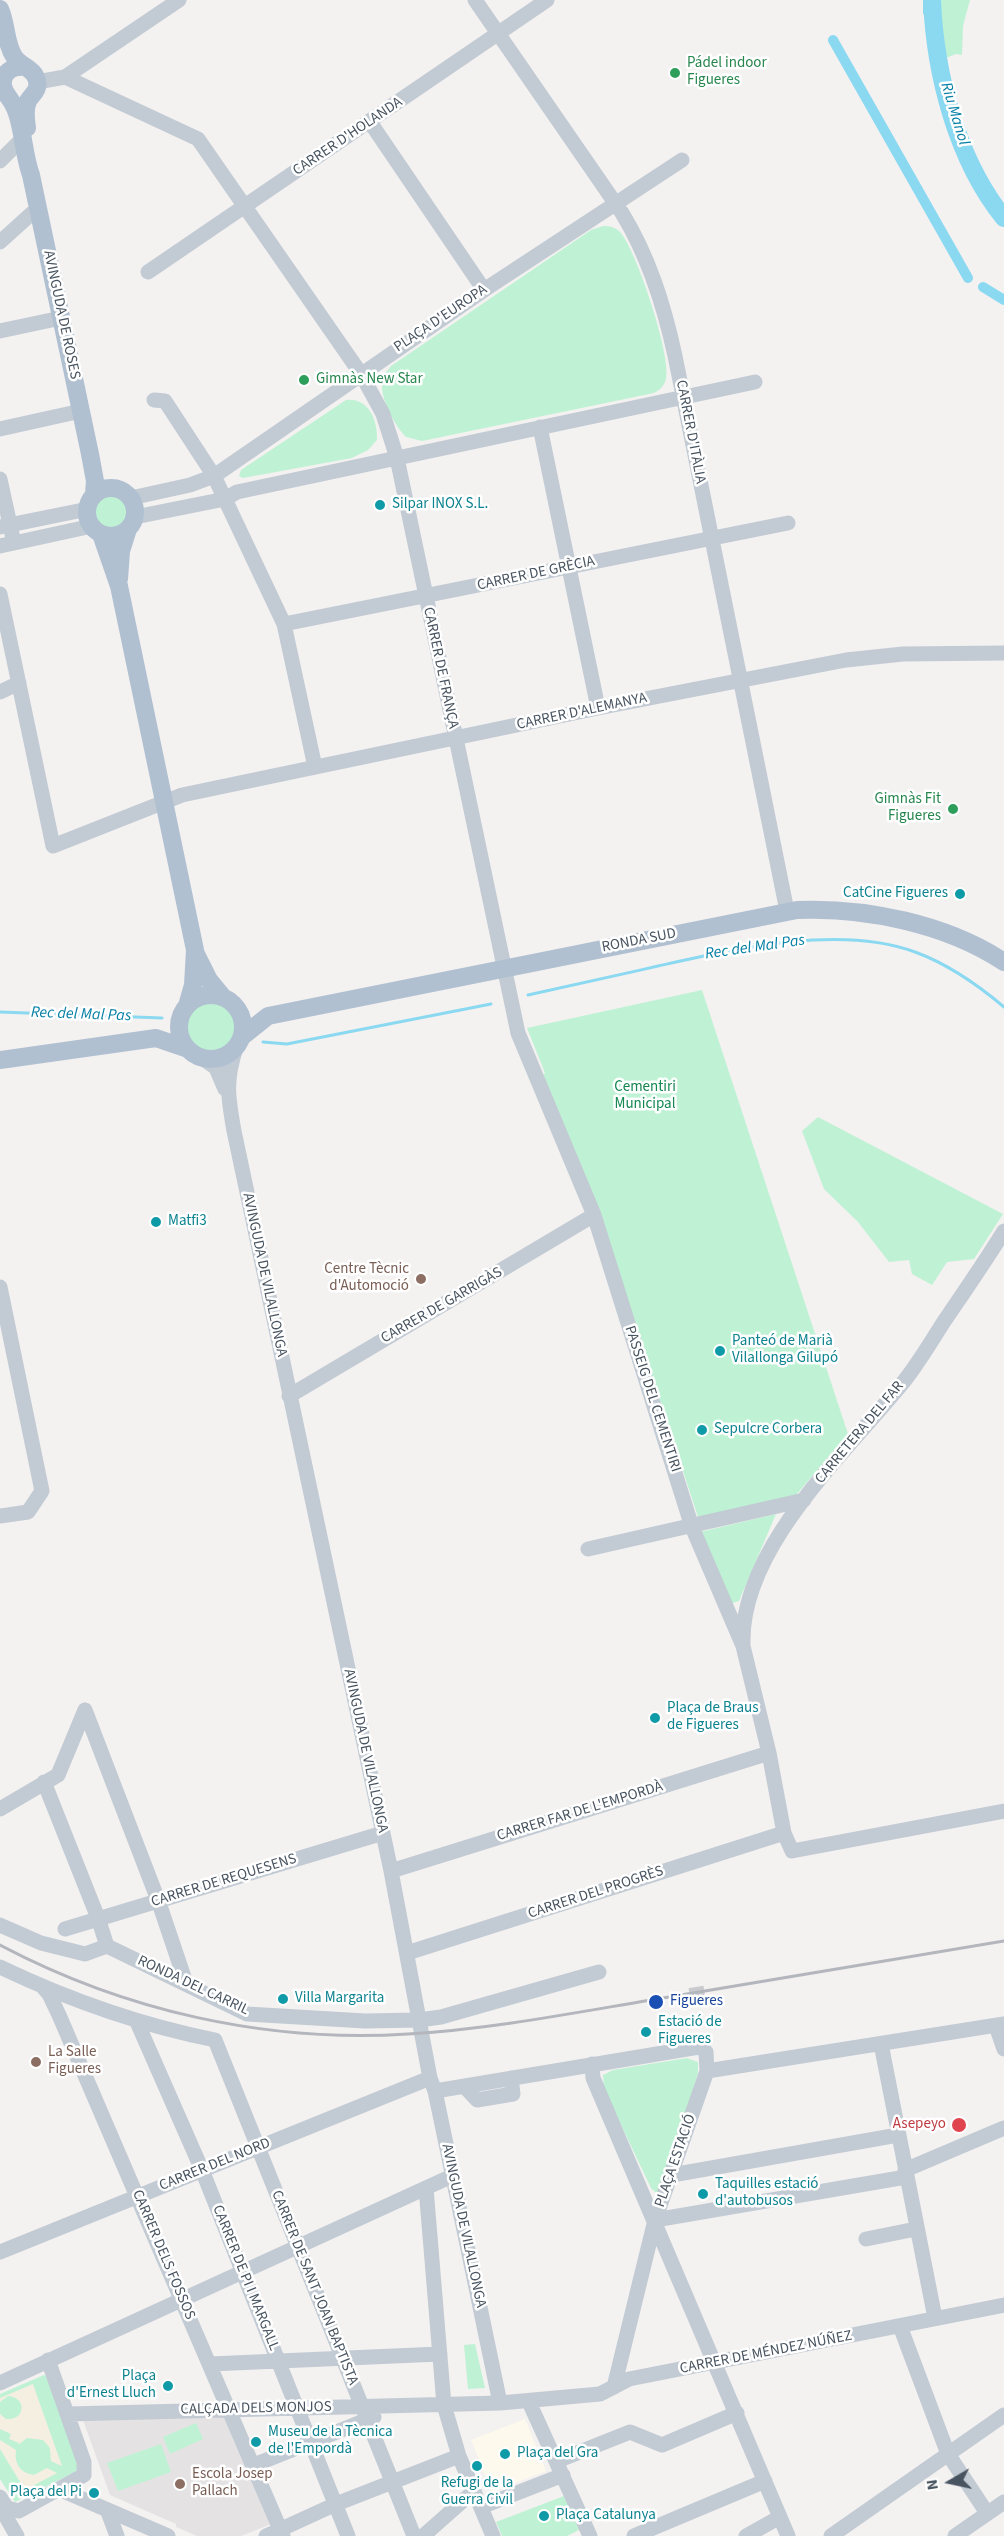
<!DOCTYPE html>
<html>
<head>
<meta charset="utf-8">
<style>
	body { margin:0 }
	#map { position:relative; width:1004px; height:2536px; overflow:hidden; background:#f4f1f1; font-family:"Source Sans 3",sans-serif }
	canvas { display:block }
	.north { position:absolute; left:920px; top:2452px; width:60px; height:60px; -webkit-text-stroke:4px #fff; paint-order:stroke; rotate:261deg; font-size:16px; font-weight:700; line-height:24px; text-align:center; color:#485460 }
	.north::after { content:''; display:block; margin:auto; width:21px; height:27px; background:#485460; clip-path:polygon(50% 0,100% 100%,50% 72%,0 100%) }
</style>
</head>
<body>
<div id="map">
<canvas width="1004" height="2536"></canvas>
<div class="north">N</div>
</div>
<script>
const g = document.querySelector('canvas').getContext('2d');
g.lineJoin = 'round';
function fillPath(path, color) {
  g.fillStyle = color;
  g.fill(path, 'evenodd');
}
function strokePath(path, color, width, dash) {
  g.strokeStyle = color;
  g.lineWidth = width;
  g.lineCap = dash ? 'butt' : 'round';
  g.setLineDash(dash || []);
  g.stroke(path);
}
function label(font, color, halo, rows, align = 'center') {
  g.font = font + ' "Source Sans 3",sans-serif';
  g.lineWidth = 5;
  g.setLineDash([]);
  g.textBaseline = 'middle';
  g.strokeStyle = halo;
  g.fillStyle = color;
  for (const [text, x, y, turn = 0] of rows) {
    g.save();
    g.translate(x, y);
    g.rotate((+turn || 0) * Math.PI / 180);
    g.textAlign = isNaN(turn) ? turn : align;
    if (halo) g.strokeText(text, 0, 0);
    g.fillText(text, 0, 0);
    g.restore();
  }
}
fillPath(new Path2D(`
	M525,2419l21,52 -54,21 -21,-52z`), '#fdf9ec');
fillPath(new Path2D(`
	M224,2414l47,110 -30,12h-44l-21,-9v-3l-66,-29 -28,-78z`), '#e5e2e3');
fillPath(new Path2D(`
	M939,0h31l-7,26 -1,29 -6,-1 -10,4 -7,-40z
	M603,226c7,0 12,1 17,6 16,17 52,125 46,147 -2,7 -6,11 -12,14l-232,48 -16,-4c-11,-11 -25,-37 -24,-53 0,-7 5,-13 9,-18l200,-136z
	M346,400c23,-3 32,21 31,40l-9,10 -16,8 -109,20 -4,-2 2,-6z
	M94 512a17 17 0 1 1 34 0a17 17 0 1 1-34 0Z
	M702,990l146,444 -52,61 -97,25 -102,-313 -54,-132 2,-2 -18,-45z
	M186 1027a25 25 0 1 1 50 0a25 25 0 1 1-50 0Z
	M818,1117l185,97 -29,45 -27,3 -15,23 -20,-11 -3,-14 -20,2 -31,-40 -34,-33 -22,-58z
	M776,1514l-37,87 -9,3 -30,-72z
	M687,2058l11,4v11l-36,117 -5,4 -6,-6 -47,-99 -1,-14 10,-5z
	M475,2344l10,44 -17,1 -4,-44z
	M44,2375l2,1 33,91 -4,5 -60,30 -15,-23v-85z
	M196,2423l7,16 -33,15 -7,-17z
	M161,2444l10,28 -53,19 -11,-28z
	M564,2496l15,34 -12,6h-65l-6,-14z`), '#bff2d4');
fillPath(new Path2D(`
	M33,2384l3,9 26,73 -11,-5 -1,-13 -7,-8 -16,-2 -9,7 1,-2 -10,-4 2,-5 -11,-5v-15l6,5c20,2 21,-22 2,-23l-8,6v-4z
	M0,2440l16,10c-2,14 4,23 18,25l13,-7 10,5 -32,17 -25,-41z`), '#f5efe2');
fillPath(new Path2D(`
	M923,0h16v18l7,40 -23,-45z`), '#8ad9f1');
strokePath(new Path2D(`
	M528,995c44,-10 87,-19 130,-29 76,-17 182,-42 257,-14 33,12 63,33 89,55
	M0,1012l162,6
	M263,1042l24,2 204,-40`), '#8ad9f1', 3);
strokePath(new Path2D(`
	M833,40l135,238
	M983,287l21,13`), '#8ad9f1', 10);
strokePath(new Path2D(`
	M932,0c3,74 25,160 72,218`), '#8ad9f1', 18);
strokePath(new Path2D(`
	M696,1987l3,19`), '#c9cacd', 15, [15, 8]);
strokePath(new Path2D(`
	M475,0l147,213c27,44 42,92 53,143l112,555
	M65,77l114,-77
	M37,82l28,-5 133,62 163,235 22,40 14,44 121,575 76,182 98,312 51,119 26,107 15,80 8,18 212,-40
	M370,122l114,168
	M0,161l21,-21
	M0,242l31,-28 8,-4
	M148,272l399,-272
	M0,331l61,-13
	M154,400l11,1 49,75 70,148 31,143
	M540,427l58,281
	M0,429l81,-18
	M0,479l14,64 -14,3
	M131,498l59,-13 24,-9 270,-186 198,-130
	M135,517l90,-18 12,-7 518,-110
	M0,527l88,-18
	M14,543l78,-17
	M0,594l53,252 129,-51 416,-87 248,-48 57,-6 101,-1
	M284,624l504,-101
	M0,692l19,-9
	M236,1048c-11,33 -8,49 -2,83l157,740 39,207 5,13 65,312
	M202,1058l14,10 9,21
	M0,1287l42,204 -14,21 -28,4
	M289,1396l305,-181
	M588,1549l216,-49
	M743,1643c-2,-97 105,-192 162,-263 14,-18 26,-38 38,-57 21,-31 42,-61 61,-92
	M85,1710l73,190 28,83
	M44,1782l54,136 9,28 140,68 118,7 54,-1 22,-3 158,-45
	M0,1809l58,-34 27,-65
	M391,1871l378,-118
	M0,1925l41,18 44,11 22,-8
	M65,1929l318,-96
	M407,1953l377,-120
	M0,1967c69,33 140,58 215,73l199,496
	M42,1986l7,8 10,21 224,521
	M137,2022l65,148 146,366
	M996,2026l8,23
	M881,2044l54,274
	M592,2064l1,14 195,458
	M707,2071l297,-47
	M464,2086l13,14 36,-6 -2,-16
	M435,2091l258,-43 7,-1 6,5 1,19 -52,149 -41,167
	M905,2170l99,-42
	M672,2175l226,-40
	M426,2188l18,217 15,51 34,80
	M655,2220l251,-43
	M866,2239l50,-10
	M0,2252l430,-174
	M900,2326l48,128 39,59
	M210,2364l230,-10
	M0,2383l452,-207
	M529,2402l61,134
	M68,2414l432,-11 100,-9 29,-15 375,-74
	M557,2461l73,-29 32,13 75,-32
	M254,2465l120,-48
	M59,2489l109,47
	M0,2497l7,11 12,3 65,-36v-13l-36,-102
	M481,2507l82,-32
	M7,2508l-1,9 11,19
	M108,2512l9,24
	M266,2536l70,-32 123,-48
	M423,2536l51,-45
	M634,2536l131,-55
	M746,2536l34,-19
	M831,2536l173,-121
	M955,2536l49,-34`), '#c2cbd3', 15);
strokePath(new Path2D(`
	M0,9c7,15 5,35 15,49 7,9 20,11 22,23 2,10 -5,13 -9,20 -4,9 -2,18 -1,27
	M24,67c-9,-1 -19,3 -21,14 -2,10 7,16 11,25 9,17 9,48 17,69l59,279 5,27 -1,13
	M87 512a24 24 0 1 1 48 0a24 24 0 1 1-48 0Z
	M101,534l18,52 76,364 -2,35 -6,21
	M119,579l2,-28 7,-22
	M196,954l13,26 14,17
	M179 1027a32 32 0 1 1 64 0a32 32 0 1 1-64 0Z
	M243,1036l25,-20 529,-106c68,-3 150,14 207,52
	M0,1060l156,-22 32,11`), '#b0c0d1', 18);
strokePath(new Path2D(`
	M0,1945c125,66 266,98 408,89 85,-5 170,-22 255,-36 114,-19 227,-38 341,-57`), '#b3b6bc', 3);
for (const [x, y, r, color] of [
	[675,73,6,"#2e9e5b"],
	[304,380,6,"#2e9e5b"],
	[380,505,6,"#0f9aa8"],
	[953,809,6,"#2e9e5b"],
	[960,894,6,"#0f9aa8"],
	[156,1222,6,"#0f9aa8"],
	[421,1279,6,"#8d6e63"],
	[720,1351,6,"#0f9aa8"],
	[702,1430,6,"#0f9aa8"],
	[655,1718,6,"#0f9aa8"],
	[283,1999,6,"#0f9aa8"],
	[656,2002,8,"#1a4fb4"],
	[646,2032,6,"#0f9aa8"],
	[36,2062,6,"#8d6e63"],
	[959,2125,8,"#e0444e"],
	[703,2194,6,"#0f9aa8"],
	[168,2386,6,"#0f9aa8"],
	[256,2442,6,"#0f9aa8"],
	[505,2454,6,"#0f9aa8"],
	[477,2466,6,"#0f9aa8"],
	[180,2484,6,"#8d6e63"],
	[94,2493,6,"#0f9aa8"],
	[544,2516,6,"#0f9aa8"]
]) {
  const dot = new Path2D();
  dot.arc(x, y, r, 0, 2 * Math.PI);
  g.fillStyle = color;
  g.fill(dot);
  strokePath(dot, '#fff', 2);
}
label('15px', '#27864d', '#fff', [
	["Pádel indoor",687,64],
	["Figueres",687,81],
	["Gimnàs New Star",316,380],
	["Gimnàs Fit",941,800,"right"],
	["Figueres",941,817,"right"]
], 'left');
label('15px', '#485460', '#fff', [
	["CARRER D'HOLANDA",348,137,-34],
	["AVINGUDA DE ROSES",61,315,78],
	["PLAÇA D'EUROPA",441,319,-34],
	["CARRER D'ITÀLIA",690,432,79],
	["CARRER DE GRÈCIA",536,574,-12],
	["CARRER DE FRANÇA",440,668,78],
	["CARRER D'ALEMANYA",582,712,-12],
	["RONDA SUD",639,941,-11],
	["AVINGUDA DE VILALLONGA",264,1275,78],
	["CARRER DE GARRIGÀS",442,1306,-30],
	["PASSEIG DEL CEMENTIRI",652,1399,72],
	["CARRETERA DEL FAR",860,1433,-50],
	["AVINGUDA DE VILALLONGA",365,1751,78],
	["CARRER FAR DE L'EMPORDÀ",580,1812,-17],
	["CARRER DE REQUESENS",224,1881,-17],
	["CARRER DEL PROGRÈS",596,1893,-18],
	["RONDA DEL CARRIL",193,1986,25],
	["PLAÇA ESTACIÓ",676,2161,-71],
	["CARRER DEL NORD",215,2165,-22],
	["AVINGUDA DE VILALLONGA",463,2226,78],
	["CARRER DELS FOSSOS",163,2255,67],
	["CARRER DE PI I MARGALL",245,2278,68],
	["CARRER DE SANT JOAN BAPTISTA",314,2288,68],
	["CARRER DE MÉNDEZ NÚÑEZ",766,2353,-11],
	["CALÇADA DELS MONJOS",256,2409,-1]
]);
label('15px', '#0d838f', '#fff', [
	["Silpar INOX S.L.",392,505],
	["CatCine Figueres",948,894,"right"],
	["Matfi3",168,1222],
	["Panteó de Marià",732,1342],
	["Vilallonga Gilupó",732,1359],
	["Sepulcre Corbera",714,1430],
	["Plaça de Braus",667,1709],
	["de Figueres",667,1726],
	["Villa Margarita",295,1999],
	["Estació de",658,2023],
	["Figueres",658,2040],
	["Taquilles estació",715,2185],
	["d'autobusos",715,2202],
	["Plaça",156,2377,"right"],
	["d'Ernest Lluch",156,2394,"right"],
	["Museu de la Tècnica",268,2433],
	["de l'Empordà",268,2450],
	["Plaça del Gra",517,2454],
	["Refugi de la",477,2484,"center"],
	["Guerra Civil",477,2501,"center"],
	["Plaça del Pi",82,2493,"right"],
	["Plaça Catalunya",556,2516]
], 'left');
label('15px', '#138750', '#fff', [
	["Cementiri",645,1088],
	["Municipal",645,1105]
]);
label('15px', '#785e54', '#fff', [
	["Centre Tècnic",409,1270,"right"],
	["d'Automoció",409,1287,"right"],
	["La Salle",48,2053],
	["Figueres",48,2070],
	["Escola Josep",192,2475],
	["Pallach",192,2492]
], 'left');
label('15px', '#164399', '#fff', [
	["Figueres",670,2002]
], 'left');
label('15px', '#be3a42', '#fff', [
	["Asepeyo",946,2125]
], 'right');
label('italic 16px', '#0680a6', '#fff', [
	["Riu Manol",954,114,73],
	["Rec del Mal Pas",755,948,-8],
	["Rec del Mal Pas",81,1015,2]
]);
</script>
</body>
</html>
